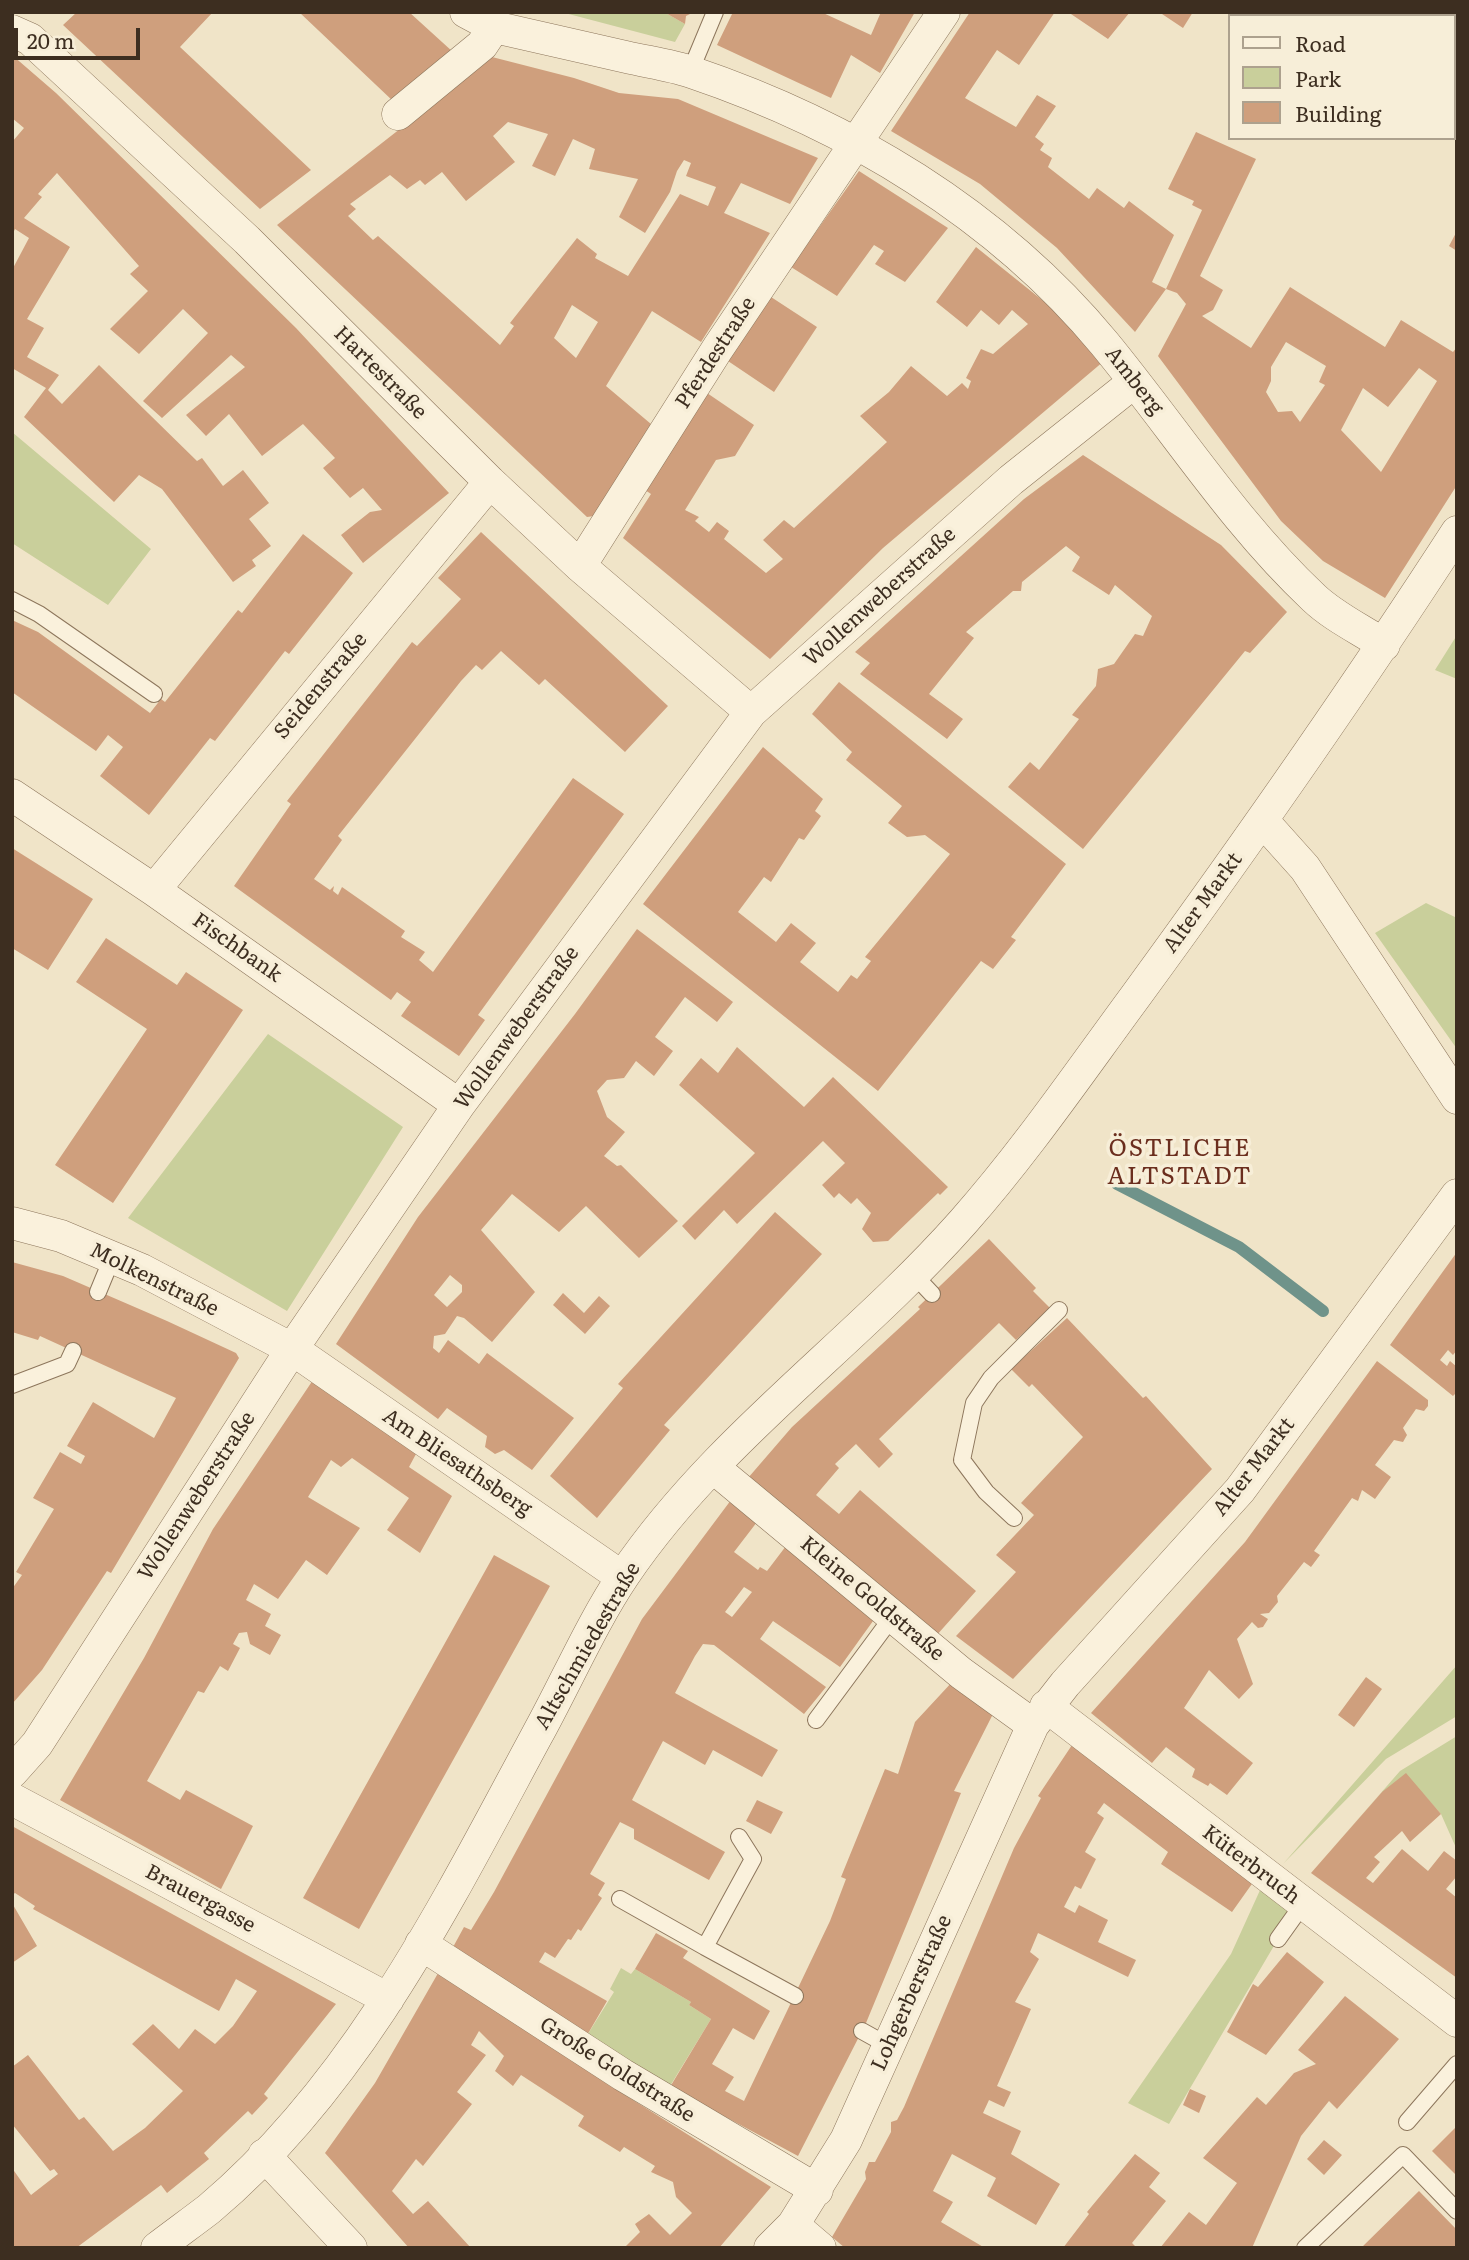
<!DOCTYPE html>
<html>
<head>
<meta charset="utf-8">
<style>
	body { margin:0 }
	#map { position:relative; width:1469px; height:2260px; overflow:hidden; background:#f0e4c8; font-family:Literata,serif }
	canvas { display:block }
	.frame { position:absolute; inset:0; border:14px solid #3d2e20; pointer-events:none }
	.legend { position:absolute; left:1228px; top:14px; width:228px; height:126px; box-sizing:border-box; background:#f7eed8; border:2px solid #ada18e; margin:0; padding:9px 12px; list-style:none; font-size:21px; color:#3d2e20 }
	.legend li { display:flex; align-items:center; gap:14px; height:35px }
	.legend b { width:35px; border:2px solid #ada18e }
	.scale { position:absolute; left:14px; top:28px; width:126px; height:32px; box-sizing:border-box; border:4px solid #3d2e20; border-top:0; padding-left:9px; font-size:21px; line-height:24px; white-space:nowrap; color:#3d2e20; -webkit-text-stroke:5px #f7eed8; paint-order:stroke }
</style>
</head>
<body>
<div id="map">
<canvas width="1469" height="2260"></canvas>
<div class="frame"></div>
<ul class="legend">
<li><b style="height:9px;background:#faf1dc"></b>Road</li>
<li><b style="height:19px;background:#c9cf9b"></b>Park</li>
<li><b style="height:19px;background:#cf9f7d"></b>Building</li>
</ul>
<div class="scale">20 m</div>
</div>
<script>
const g = document.querySelector('canvas').getContext('2d');
g.lineJoin = 'round';
function fillPath(path, color) {
  g.fillStyle = color;
  g.fill(path, 'evenodd');
}
function strokePath(path, color, width, dash) {
  g.strokeStyle = color;
  g.lineWidth = width;
  g.lineCap = dash ? 'butt' : 'round';
  g.setLineDash(dash || []);
  g.stroke(path);
}
function label(font, color, halo, rows, align = 'center') {
  g.font = font + ' Literata,serif';
  g.lineWidth = 7;
  g.setLineDash([]);
  g.textBaseline = 'middle';
  g.strokeStyle = halo;
  g.fillStyle = color;
  for (const [text, x, y, turn = 0] of rows) {
    g.save();
    g.translate(x, y);
    g.rotate((+turn || 0) * Math.PI / 180);
    g.textAlign = isNaN(turn) ? turn : align;
    if (halo) g.strokeText(text, 0, 0);
    g.fillText(text, 0, 0);
    g.restore();
  }
}
fillPath(new Path2D(`
	M561,12h103l21,12 -10,18z
	M12,432l139,117 -43,56 -96,-62z
	M1457,635v44l-22,-9z
	M1426,903l31,15v131l-82,-116z
	M268,1034l135,93 -116,184 -159,-93z
	M1457,1665v51l-71,43 -103,105z
	M1457,1736v114l-16,-36 -16,-18 -43,-4 -71,81 89,-102z
	M1266,1877l37,27 -25,35 -109,185 -41,-21 103,-149z
	M621,1968l10,6 4,-5 56,33 -2,3 22,14 -41,67 -84,-49 28,-45 -4,-3z`), '#c9cf9b');
strokePath(new Path2D(`
	M1117,1184l122,63 84,64`), '#6f938a', 12);
fillPath(new Path2D(`
	M77,12h136l-33,35 131,123 -51,39 -197,-184z
	M299,12h110l44,40 -59,50z
	M664,12h30l-8,4 -1,8z
	M733,12h88l50,23 10,-23h34l-35,61 -29,-18 -20,43 -114,-53z
	M970,12h85l-36,53 -22,-15 -32,48 51,29 21,-32 19,11 -21,31 9,7 -4,6 12,8 -4,9 41,32 8,-11 27,20 5,-7 45,34 -22,47 14,7 -31,43 -78,-84 -77,-64 -89,-53z
	M1068,12h62l-22,27z
	M1159,12h34l-10,16z
	M1384,12h73v57l-4,-2v-51h-64z
	M12,55l44,38 240,235 153,165 -86,70 -22,-28 29,-23 12,-2 -19,-22 -13,10 -27,-30 12,-10 -32,-34 -41,32 -33,-42 -23,22 -20,-21 59,-48 -14,-12 -69,63 -19,-17 65,-68 -25,-24 -44,45 -29,-25 38,-38 -18,-17 9,-8 -82,-93 -19,21 4,3 -18,21 46,29 -43,72 17,9 -17,29 32,18 -11,15 14,14 37,-39 98,96 5,-3 21,28 20,-16 26,33 -20,16 22,27 -19,14 4,6 -23,16 -71,-93 -23,-14 -25,27 -90,-85 22,-29 -34,-20v-98l17,-32 -14,-9 -3,6v-93l12,-14 -12,-10z
	M492,57l82,21 45,15 59,6 140,59 -28,46 -49,-21 -17,30 46,20 -69,109 -49,-31 -46,75 45,38 -57,92 -7,1 -310,-292zM508,122l40,12 -16,32 23,10 18,-37 22,10 -6,20 49,10 -19,38 26,16 25,-41 7,-21 7,-11 7,3 -5,13 30,11 -8,19 -28,-12 -52,82 -33,-18 2,-4 -20,-16 -67,85 4,3 -14,19 -122,-109 -5,4 -25,-24 8,-7 -6,-5 40,-29 17,14 13,-9 5,5 17,-13 24,29 49,-39 -22,-26zM572,305l26,17 -22,36 -22,-20z
	M1196,132l60,27 -56,117 23,14 -10,20 -11,6 49,32 39,-61 95,60 16,-27 52,32 4,-5v138l-72,113 -62,-37 -42,-40 -123,-165 28,-52 -9,-11 -11,-4 36,-79 -10,-5 2,-4 -26,-12zM1286,342l40,24 -7,16 6,3 -25,37 -8,-11 -14,1 -12,-20 5,-11v-14zM1419,368l18,13 -56,91 -40,-42 22,-42 25,19z
	M859,171l89,57 -43,54 -30,-18 9,-13 -10,-6 -37,51 -46,-29z
	M1457,231v20l-8,-5z
	M976,247l86,69 42,45 -221,187 -113,111 -147,-121 28,-44 -6,-4 62,-97 47,32 -19,31 -19,4 -31,50 14,7 -4,4 14,11 8,-10 12,9 -5,8 42,34 17,-14 -20,-19 21,-20 10,8 93,-86 -27,-26 29,-24 22,-26 36,30 15,-13 6,6 3,-8 -5,-3 15,-29 12,5 35,-30 -16,-14 -13,15 -18,-15 -14,17 -31,-25z
	M771,297l46,30 -43,65 -46,-31z
	M1083,455l138,90 66,67 -37,41 -5,-2 -162,198 -75,-62 22,-25 9,8 40,-51 -7,-4 24,-29 2,-17 16,-5 21,-30 8,2 9,-20 -37,-31 -6,10 -37,-24 8,-14 -14,-11 -44,36 -1,9h-8l-47,41 8,6 -45,56 34,25 -16,20 -87,-65 10,-11 -15,-11 169,-153z
	M481,532l187,174 -43,46 -80,-73 -6,6 -38,-34 -19,19 -6,-5 -15,16 -123,155 4,4 -28,39 16,11 4,-4 -1,5 5,4 4,-8 63,44 -4,6 24,15 -6,8 14,12 140,-194 51,36 -146,201 7,5 -26,36 -58,-40 10,-14 -14,-10 -6,8 -157,-114 57,-82 -4,-3 61,-78 64,-81 5,4 44,-47 -23,-21z
	M303,534l50,39 -64,81 -4,-3 -70,90 -5,-3 -61,77 -49,-39 23,-29 -15,-12 -12,16 -84,-59v-72l26,12 112,81 11,-14 4,3 73,-92 4,3z
	M839,682l227,182 -55,73 5,3 -23,29 -12,-8 -103,130 -235,-187 120,-157 60,52 -8,12 6,5 -17,24 -5,-2 -28,44 -7,-5 -26,35 38,30 15,-19 25,20 -16,19 38,30 13,-17 6,4 14,-18 -6,-4 85,-103 -25,-19 -18,2 -19,-14 14,-17 -56,-46 6,-8 -40,-38z
	M12,848l81,51 -45,71 -36,-22z
	M637,929l96,73 -16,20 -32,-25 -30,40 18,14 -19,25 -18,-15 -12,17 -17,2 -10,11 10,26 18,15 -21,24 13,10 4,-1 57,56 -39,37 -53,-52 -27,26 -47,-38 -31,36 54,62 -43,50 -28,-24 -7,-2 -12,18 -11,2 -1,12 6,5 9,-13 31,24 8,-11 87,65 -42,52 -28,-20 -9,4 -10,-7 2,-11 -40,-28 -9,11 -102,-75 82,-127 157,-203zM450,1275l12,10v7l-15,15 -13,-12z
	M106,938l71,47 9,-13 57,38 -130,193 -58,-38 92,-136 -71,-47z
	M737,1047l67,60 29,-30 115,110 -8,8 -2,-2 -50,48 -15,1 -11,-13 9,-16 -14,-15 -6,6 -12,-11 -5,5 -12,-13 23,-22 -22,-22 -86,83 -13,-14 -29,30 -13,-14 73,-73 -76,-68 22,-27 17,15z
	M775,1212l47,42 -158,171 6,5 -73,88 -47,-42 73,-88 -5,-4z
	M989,1239l47,49 -3,3 17,17 -34,32 -17,-17 -120,116 14,15 -14,14 -23,-24 -21,20 4,4 -23,27 23,19 21,-24 116,101 -40,45 -188,-158 44,-51 128,-118 -2,-2z
	M1457,1252v98l-4,5 -5,-5 -8,10 7,6 3,-5 7,6v25l-4,4 -63,-51z
	M12,1262l51,14 104,45 69,32 3,5 -128,215 -4,-2 -65,99 -30,34v-115l10,-14 -6,-3 38,-63 -21,-11 27,-46 21,12 4,-8 -18,-10 26,-44 61,36 22,-40 -136,-62 -2,4 -26,-8z
	M563,1293l21,20 15,-17 11,10 -25,28 -32,-29z
	M1067,1318l76,80 3,-2 66,73 -199,210 -57,-43 60,-64 -20,-17 38,-40 -13,-12 62,-66 -51,-53 -3,3 -18,-18z
	M1377,1361l51,39v6l-4,5 -8,-2 -13,19 4,7 -4,7 -9,-2 -19,25 16,12 -16,22 -13,-9 -4,11 -6,-3 -38,53 6,4 -9,12 -7,-5 -27,34 1,6 -9,11 -9,1 8,5 -5,8 -5,1 -6,-6 -15,17 16,45 -14,15 -30,-29 -25,38 69,55 -26,32 -17,-12 -2,3 -16,-9 3,-8 -29,-22 -14,16 -61,-50 154,-171z
	M313,1380l103,74 -7,13 43,29 -32,57 -33,-23 22,-32 -57,-40 -11,9 -10,-7 -23,37 52,31 -33,47 -21,-15 -28,39 -24,-15 -8,16 25,14 -6,12 16,9 -11,20 -20,-11 -3,-12 -8,1 -6,11 7,4 -12,23 -8,-5 -16,27 -6,-2 -51,90 33,19 6,-10 67,36 -32,63 -161,-89 84,-142 69,-129z
	M731,1500l26,22 -23,30 24,18 2,-3 7,4 19,-25 87,75 -33,46 -67,-46 -13,18 66,48 -22,27 -90,-69 -11,-1 -8,12 -20,37 103,57 -16,27 -49,-27 -8,15 -42,-24 -31,59 93,52 -16,28 -75,-41v-10l-14,-7 -30,52 15,9 -7,12 4,3 -21,33 -3,-2 -7,11 -3,-1 -13,19 -10,-6 -6,10 68,39 -21,36 -134,-88 12,-22 7,3 23,-38 148,-273zM744,1587l8,5 -20,25 -7,-5z
	M494,1555l56,31 -191,343 -56,-31z
	M1366,1677l16,12 -28,38 -16,-12z
	M953,1681l42,29 -41,81 7,2 -95,230 -68,133 -128,-69 41,-68 -22,-14 2,-3 -56,-33 21,-36 32,18 -5,7 87,53 -16,29 -21,-12 -21,36 22,13 -9,14 19,10 86,-180 16,-42 -5,-2 44,-108 13,5 17,-52z
	M1074,1742l180,139 -22,31 -71,-48 7,-12 -64,-49 -7,10 7,5 -19,34 11,7 -15,30 -6,-3 -11,21 11,6 4,-8 29,15 -10,22 38,18 -8,17 -90,-44 -8,19 9,7 -24,43 16,7 -34,77 14,6 -7,15 -15,-7 -6,13 38,18 -10,23 49,30 -24,41 -49,-29 9,-18 -44,-24 -19,37 20,11 -12,20 44,26h-140l-13,-11 34,-58 -1,-7 4,-10h6l16,-30v-10l6,-2 7,-13 110,-259 27,-50 -3,-2z
	M1406,1773l35,41 -31,28 -8,-11 -28,26 6,5 -14,16 7,5 29,-34 26,22 16,-20 13,10v15l-11,13 11,9v80l-146,-105 71,-81z
	M757,1800l26,12 -12,22 -25,-13z
	M12,1826l324,178 -72,90 4,4 -16,17 -4,-4 -44,42 5,6 -42,34 -6,-8 -85,63h-64v-80l19,27 27,-21 -4,-5 -4,2 -38,-47v-57l16,-12 51,65 5,-3 29,34 32,-23 38,-37 -51,-47 21,-20 26,25 16,-20 20,15 18,-18 24,-35 -21,-12 -17,32 -186,-102 2,-3 -20,-13 -3,2z
	M12,1903l25,43 -25,17z
	M1287,1952l37,30 -58,73 -39,-23 26,-48 5,3z
	M441,1968l165,115 165,104 -52,61h-95l16,-16 -5,-8 14,-10 21,21 22,-22 -16,-16 -3,-15 -22,-10 4,-6 -31,-19 -4,5 -42,-26 6,-10 -63,-41 -8,11 -18,-15 9,-15 -25,-25 -8,14 15,10 -29,37 15,12 -49,62 -7,-7 -24,32 21,23 15,-13 43,47h-62l-84,-95 50,-70z
	M1345,1996l54,43 -62,70 -8,-8 -28,35 -49,112h-92l29,-36 17,13 31,-42 -34,-25 54,-61 9,8 28,-32 22,-9 -18,-14z
	M1190,2089l16,7 -7,17 -16,-8z
	M1457,2126v50l-25,-25z
	M1324,2140l18,15 -18,20 -17,-16z
	M1135,2154l25,19 -11,14 17,14 -34,42 5,5h-74l26,-34 -2,-2z
	M1419,2191l38,39v18h-96z`), '#cf9f7d');
const service = new Path2D(`
	M690,72l25,-60
	M12,600l27,14 115,80
	M914,1275l18,19
	M98,1292l14,-34
	M12,1385l55,-21 6,-13
	M1014,1518l-28,-26 -24,-32 12,-57 17,-25 68,-68
	M816,1720l77,-104
	M739,1837l14,22 -48,88 90,49
	M620,1899l85,48
	M1278,1939l25,-35
	M862,2031l27,15
	M1407,2122l50,-58
	M1305,2248l98,-93 54,56`);
const minor = new Path2D(`
	M466,12l28,15c44,10 88,20 132,30 21,5 45,8 65,15 157,53 306,142 413,271 70,85 130,180 210,255 20,19 48,32 70,47
	M12,31l18,8 217,201 243,242 90,84 171,146
	M398,114l84,-69 12,-18
	M580,566l138,-218 226,-336
	M12,795l142,95 305,215
	M1262,820l43,48 152,230
	M154,890l336,-408
	M12,1223l49,13 81,34 150,79 330,228
	M714,1468l247,205 72,52
	M1046,1706l411,315
	M12,1772l25,-28 255,-395 167,-244 292,-393 260,-232 123,-98
	M12,1799l376,200
	M421,1944l202,131 194,115
	M264,2155l87,93
	M793,2225l27,23
	M157,2248c17,-13 35,-26 52,-39 148,-125 237,-305 327,-472 29,-52 55,-113 88,-162 92,-136 231,-231 339,-353 62,-70 116,-149 172,-225 111,-152 219,-306 322,-465
	M770,2248l23,-23 53,-85 187,-415 32,-41 175,-194 217,-295`);
strokePath(service, '#8d765c', 18);
strokePath(minor, '#8d765c', 33);
strokePath(service, '#faf1dc', 16);
strokePath(minor, '#faf1dc', 32);
label('21px', '#3d2e20', '#f7eed8', [
	["Pferdestraße",716,353,-57],
	["Hartestraße",380,373,45],
	["Amberg",1134,381,52],
	["Wollenweberstraße",880,597,-42],
	["Seidenstraße",321,686,-50],
	["Alter Markt",1203,903,-54],
	["Fischbank",237,948,35],
	["Wollenweberstraße",517,1028,-54],
	["Molkenstraße",154,1280,26],
	["Am Bliesathsberg",457,1463,34],
	["Alter Markt",1254,1467,-52],
	["Wollenweberstraße",197,1496,-57],
	["Kleine Goldstraße",872,1599,40],
	["Altschmiedestraße",588,1646,-60],
	["Küterbruch",1251,1865,37],
	["Brauergasse",200,1899,28],
	["Lohgerberstraße",912,1993,-66],
	["Große Goldstraße",617,2070,32]
]);
g.letterSpacing = '2px';
label('24px', '#6b2e1e', '#f7eed8', [
	["ÖSTLICHE",1180,1149],
	["ALTSTADT",1180,1177]
]);
g.letterSpacing = '0px';
</script>
</body>
</html>
